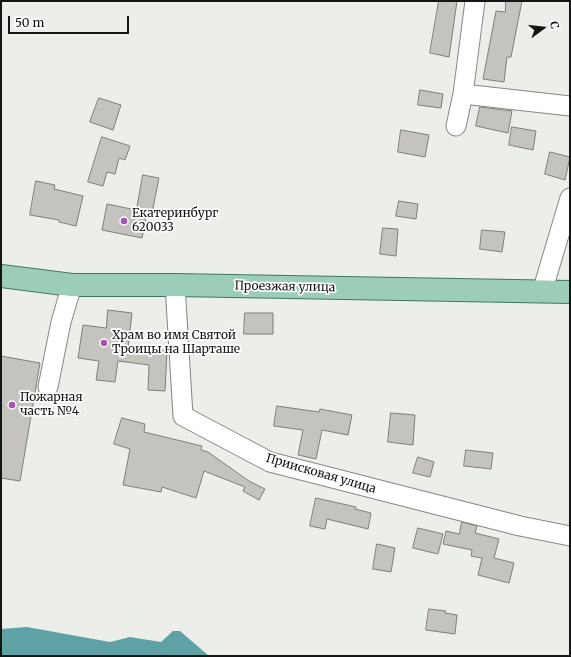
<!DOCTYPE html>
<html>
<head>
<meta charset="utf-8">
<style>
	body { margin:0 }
	#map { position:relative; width:571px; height:657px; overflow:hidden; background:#ebeee9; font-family:Merriweather,serif }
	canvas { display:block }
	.frame { position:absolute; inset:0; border:2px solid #141514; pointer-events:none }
	.north { position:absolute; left:523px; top:8px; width:40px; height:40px; -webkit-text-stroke:3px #fff; paint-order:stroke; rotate:75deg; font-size:11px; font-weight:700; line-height:16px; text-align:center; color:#141514 }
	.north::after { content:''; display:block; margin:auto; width:14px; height:18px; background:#141514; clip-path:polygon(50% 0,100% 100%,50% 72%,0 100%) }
	.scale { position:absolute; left:8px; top:16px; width:121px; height:18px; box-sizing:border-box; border:2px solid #141514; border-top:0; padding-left:5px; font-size:12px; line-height:14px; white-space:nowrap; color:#141514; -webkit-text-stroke:3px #fff; paint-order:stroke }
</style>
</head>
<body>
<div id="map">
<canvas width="571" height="657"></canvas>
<div class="frame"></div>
<div class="north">С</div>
<div class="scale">50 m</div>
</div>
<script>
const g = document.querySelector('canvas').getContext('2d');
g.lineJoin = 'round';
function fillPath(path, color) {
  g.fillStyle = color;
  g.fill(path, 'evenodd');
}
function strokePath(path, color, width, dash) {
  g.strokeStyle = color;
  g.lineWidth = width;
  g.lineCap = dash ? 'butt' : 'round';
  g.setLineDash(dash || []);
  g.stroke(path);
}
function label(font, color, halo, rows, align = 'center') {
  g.font = font + ' Merriweather,serif';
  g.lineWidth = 3.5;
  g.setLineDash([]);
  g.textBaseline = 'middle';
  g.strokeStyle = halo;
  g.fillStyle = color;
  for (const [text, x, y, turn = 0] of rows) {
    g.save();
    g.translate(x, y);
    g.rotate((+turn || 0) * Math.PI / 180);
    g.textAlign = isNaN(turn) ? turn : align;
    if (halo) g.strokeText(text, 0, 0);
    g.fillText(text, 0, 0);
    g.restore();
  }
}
fillPath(new Path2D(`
	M27,627l83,15 20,-5 31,5 12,-11h7l29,25h-208v-27z`), '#5fa2a5');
const building = new Path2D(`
	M439,1h18l-8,56 -19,-4z
	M506,1h16l-11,56h-4l-3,25 -21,-3 13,-68 9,1z
	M420,90l23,4 -2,14 -23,-3z
	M99,98l22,7 -8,25 -23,-8z
	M480,107l32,4 -4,22 -32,-7z
	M512,127l24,4 -3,19 -24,-5z
	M401,130l28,5 -4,22 -27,-5z
	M102,137l28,9 -5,14 -6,-2 -4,16 -8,-2 -4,14 -15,-4z
	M550,152l20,5 -5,23 -20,-6z
	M143,175l16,3 -8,40 -5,-1 -4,21 -40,-8 5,-26 29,6z
	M36,181l19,4 -1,4 29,7 -7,30 -17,-4v-2l-29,-5z
	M399,201l19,3 -2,15 -20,-3z
	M383,228l15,1 -2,27 -16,-2z
	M482,230l23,2 -3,20 -22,-3z
	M108,310l24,3 -4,36 39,2 -2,40 -17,-1 1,-25 -31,-4 -3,21 -19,-2 3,-19 -21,-3 5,-33 23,3z
	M245,313h28v21h-29z
	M1,356l39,7 -20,118 -19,-3z
	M277,406l42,6 1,-3 32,6 -4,20 -26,-5 -6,29 -18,-4 5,-25 -29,-4z
	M391,413l24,2 -2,30 -25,-3z
	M122,418l23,6 -1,8 58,14 -1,4 7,2 41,29 16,8 -6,11 -16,-9 2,-4 -41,-16 -8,27 -34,-11 -1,5 -38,-7 7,-36 -16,-5z
	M466,450l27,3 -2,16 -27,-3z
	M418,457l16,5 -4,15 -17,-4z
	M316,498l40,9 -1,2 16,4 -3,16 -41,-10 -2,10 -15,-3z
	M462,522l15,4 -2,7 24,6 -5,19 20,5 -5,20 -31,-8 4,-17 -11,-2 1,-6 -29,-6 3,-13 13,3z
	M418,528l25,6 -5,20 -25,-6z
	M377,544l18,4 -4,24 -18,-3z
	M429,609l17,2 -1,2 12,2 -2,19 -29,-4z`);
fillPath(building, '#c4c3be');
strokePath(building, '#7f7e79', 1);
const minor = new Path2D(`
	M463,94l107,12
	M456,126l7,-32 12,-93
	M175,285l8,131 87,46 250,64 50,10
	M542,292l28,-94
	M48,387l13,-65 11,-37`);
const major = new Path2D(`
	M1,276l71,9h103l395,7`);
strokePath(minor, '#868884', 21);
strokePath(major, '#427661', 24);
strokePath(minor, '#fff', 19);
strokePath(major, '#9ccdb9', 22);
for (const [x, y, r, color] of [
	[124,221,4,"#a74fbb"],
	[104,343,4,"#a74fbb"],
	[12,405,4,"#a74fbb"]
]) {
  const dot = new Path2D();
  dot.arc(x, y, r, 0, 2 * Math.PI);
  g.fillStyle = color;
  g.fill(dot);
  strokePath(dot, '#fff', 1.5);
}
label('12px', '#141514', '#fff', [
	["Екатеринбург",132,214],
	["620033",132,228],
	["Храм во имя Святой",112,336],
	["Троицы на Шарташе",112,350],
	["Пожарная",20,398],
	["часть №4",20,412]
], 'left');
label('12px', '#141514', '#fff', [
	["Проезжая улица",285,287,1],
	["Приисковая улица",321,474,16]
]);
</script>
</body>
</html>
